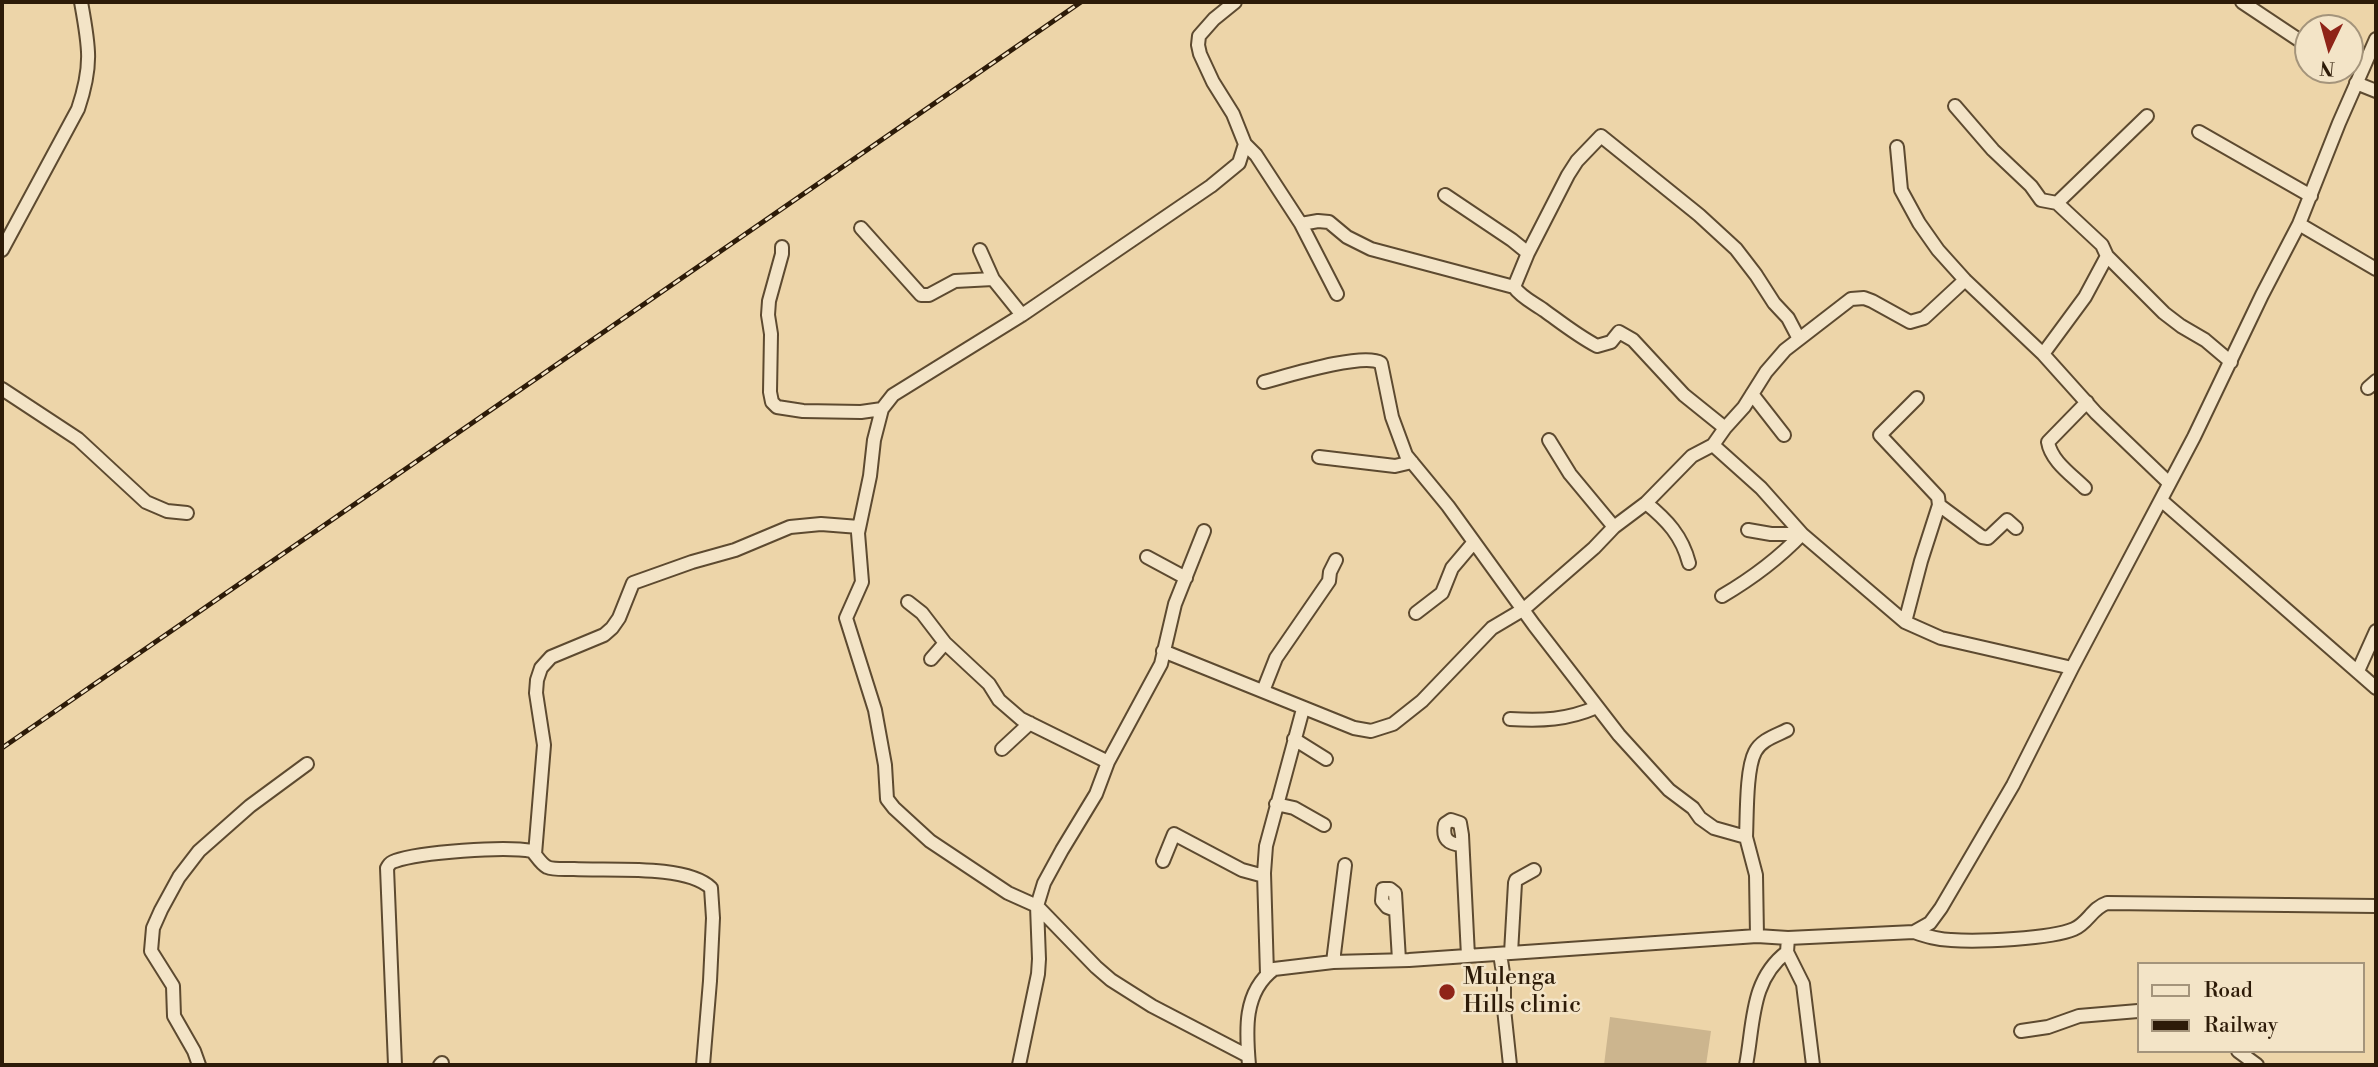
<!DOCTYPE html>
<html>
<head>
<meta charset="utf-8">
<style>
	body { margin:0 }
	#map { position:relative; width:2378px; height:1067px; overflow:hidden; background:#edd5a9; font-family:"Libre Bodoni",serif }
	canvas { display:block }
	.frame { position:absolute; inset:0; border:4px solid #2d1b08; pointer-events:none }
	.legend { position:absolute; left:2137px; top:962px; width:228px; height:91px; box-sizing:border-box; background:#f3e4c7; border:2px solid #a4947b; margin:0; padding:9px 12px; list-style:none; font-size:21px; color:#2d1b08 }
	.legend li { display:flex; align-items:center; gap:14px; height:35px }
	.legend b { width:35px; border:2px solid #a4947b }
	.north { position:absolute; left:2294px; top:14px; width:70px; height:70px; box-sizing:border-box; background:#f3e4c7; border:2px solid #a4947b; border-radius:50%; rotate:185deg; font-size:19px; font-weight:700; line-height:28px; text-align:center; color:#2d1b08 }
	.north::after { content:''; display:block; margin:auto; width:24px; height:32px; background:#8f2418; clip-path:polygon(50% 0,100% 100%,50% 72%,0 100%) }
</style>
</head>
<body>
<div id="map">
<canvas width="2378" height="1067"></canvas>
<div class="frame"></div>
<ul class="legend">
<li><b style="height:9px;background:#f3e4c7"></b>Road</li>
<li><b style="height:9px;background:#2d1b08"></b>Railway</li>
</ul>
<div class="north">N</div>
</div>
<script>
const g = document.querySelector('canvas').getContext('2d');
g.lineJoin = 'round';
function fillPath(path, color) {
  g.fillStyle = color;
  g.fill(path, 'evenodd');
}
function strokePath(path, color, width, dash) {
  g.strokeStyle = color;
  g.lineWidth = width;
  g.lineCap = dash ? 'butt' : 'round';
  g.setLineDash(dash || []);
  g.stroke(path);
}
function label(font, color, halo, rows, align = 'center') {
  g.font = font + ' "Libre Bodoni",serif';
  g.lineWidth = 5;
  g.setLineDash([]);
  g.textBaseline = 'middle';
  g.strokeStyle = halo;
  g.fillStyle = color;
  for (const [text, x, y, turn = 0] of rows) {
    g.save();
    g.translate(x, y);
    g.rotate((+turn || 0) * Math.PI / 180);
    g.textAlign = isNaN(turn) ? turn : align;
    if (halo) g.strokeText(text, 0, 0);
    g.fillText(text, 0, 0);
    g.restore();
  }
}
fillPath(new Path2D(`
	M1610,1017l101,14 -5,34h-102z`), '#ccb58e');
const street = new Path2D(`
	M1235,2l-21,17 -15,17 -1,9 2,9 13,28 20,32 12,30 11,11 45,69 17,-3 11,1 18,15 24,12 143,38
	M2242,2l66,44
	M2356,83l20,8
	M1955,106l38,44 38,36 10,14 16,3
	M2147,116l-90,87 45,42 5,11 57,57 17,13 24,14 26,22
	M2199,132l112,64
	M1245,144l-6,19 -28,23 -189,129 -129,80 -11,14 -8,31 -4,36 -12,57 4,49 -16,36 29,92 10,55 2,34 7,9 36,33 78,52 29,13 59,61 15,13 41,26 96,50
	M1897,147l4,43 18,33 19,27 27,30 78,74 53,59 73,70
	M1445,195l67,45 16,13
	M1301,224l36,70
	M2299,224l77,45
	M861,228l60,67h8l26,-14 38,-2
	M782,247v7l-13,47 -1,14 3,19 -1,58 2,10 5,5 26,4 58,1 21,-3
	M2,250l76,-141c15,-44 11,-63 3,-107
	M980,250l13,29 29,36
	M2043,354l42,-57 22,-41
	M1264,382c23,-6 99,-30 117,-19l11,54 14,38 42,51 86,119 85,110 50,55 24,18 7,10 14,10 32,9 10,38 1,61
	M2368,388l8,-7
	M2,389l76,50 68,63 21,9 20,2
	M1752,394l32,41
	M1725,428l-41,-33 -51,-55 -14,-8 -8,10 -14,4c-19,-10 -34,-22 -52,-35 -11,-8 -23,-13 -31,-24l14,-34 40,-78 9,-14 24,-25 98,79 37,34 20,26 18,28 14,15 11,21
	M1549,440l21,34 44,53
	M1713,445l48,43 41,46 103,88 36,16 131,30
	M1319,457l76,9 17,-4
	M2085,488c-13,-13 -34,-27 -37,-46l39,-40
	M2161,500l215,188
	M1646,503c21,17 36,33 43,60
	M1939,505l43,32 6,1 19,-18 9,8
	M1748,530l23,4h31
	M1147,557l39,21
	M1722,596c29,-17 57,-38 80,-62
	M908,602l14,11 23,30 44,41 10,16 22,19 87,43
	M1416,613l26,-20 10,-25 22,-26
	M1905,622l16,-61 18,-56 -1,-8 -58,-62 37,-37
	M1163,651l191,77 17,3 22,-7 29,-23 70,-73 32,-19 70,-61 20,-21 32,-24 46,-47 21,-11 12,-17 19,-21 22,-35 19,-22 66,-51 13,-1 8,3 38,21 14,-4 41,-38
	M931,659l14,-16
	M2358,671l18,-40
	M1263,691l13,-33 53,-77 1,-9 6,-12
	M1510,719c32,2 57,1 87,-12
	M1294,739l32,20
	M1002,749l28,-26
	M1276,804l18,4 30,17
	M1746,837c1,-21 0,-68 9,-85 6,-12 20,-16 32,-22
	M1462,845c-14,-1 -20,-6 -17,-21l6,-4 9,3 2,12 6,121
	M535,854l9,-109 -8,-52 1,-13 4,-12 10,-11 53,-22 8,-7 7,-10 14,-35 59,-21 43,-12 55,-23 31,-3 38,3
	M1163,861l11,-27 68,36 22,6
	M1395,910l-8,-3 -5,-6 1,-12h7l5,4 4,67
	M1914,932c12,4 24,8 37,8 27,2 100,-1 123,-11 14,-6 18,-21 33,-26l269,3
	M1788,938l-1,14 16,32 10,81
	M1511,953l4,-70 1,-3 18,-10
	M1500,954l4,25v30l6,56
	M1333,962l12,-97
	M1267,974l-3,-101 2,-27 37,-137
	M2021,1031l27,-4 31,-11 59,-5
	M2238,1051l19,14
	M199,1065l-5,-14 -20,-35 -1,-30 -22,-35 2,-23 8,-18 18,-33 20,-26 51,-45 57,-42
	M395,1065l-8,-197c3,-4 2,-5 8,-7 25,-9 110,-15 137,-10 5,5 8,12 15,16 7,3 18,2 27,2 34,2 112,-5 137,19l2,30 -3,63 -7,84
	M440,1065l2,-2
	M1019,1065l19,-91 1,-15 -2,-53 7,-23 18,-33 34,-56 12,-32 53,-98 14,-60 29,-73
	M1249,1065c-3,-34 -6,-73 25,-96l59,-7 76,-2 348,-24 31,2 126,-6 16,-9 11,-15 72,-123 59,-117 122,-231 68,-142 37,-71 40,-101 37,-84
	M1746,1065c8,-41 4,-85 41,-113`);
strokePath(street, '#5d4a30', 16);
strokePath(street, '#f3e4c7', 12);
const rail = new Path2D(`
	M2,748l1079,-746`);
strokePath(rail, '#2d1b08', 5);
strokePath(rail, '#f3e4c7', 2.5, [8]);
for (const [x, y, r, color] of [
	[1447,992,9,"#8f2418"]
]) {
  const dot = new Path2D();
  dot.arc(x, y, r, 0, 2 * Math.PI);
  g.fillStyle = color;
  g.fill(dot);
  strokePath(dot, '#f3e4c7', 2.5);
}
label('24px', '#2d1b08', '#f3e4c7', [
	["Mulenga",1463,978],
	["Hills clinic",1463,1006]
], 'left');
</script>
</body>
</html>
